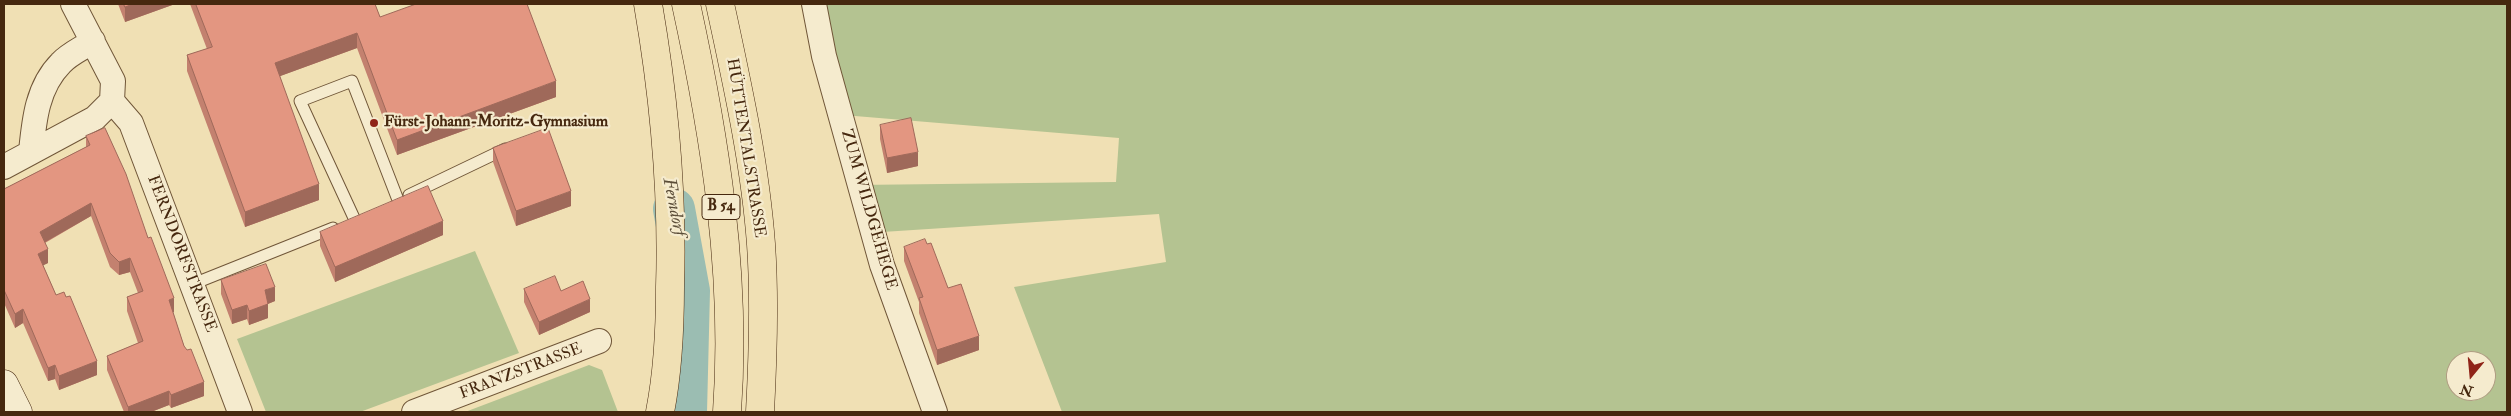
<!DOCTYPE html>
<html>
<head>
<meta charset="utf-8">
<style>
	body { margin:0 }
	#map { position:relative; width:2511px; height:416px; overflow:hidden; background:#f0e0b4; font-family:"IM FELL Double Pica",serif }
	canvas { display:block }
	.frame { position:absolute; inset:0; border:5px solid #46280f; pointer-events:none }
	.north { position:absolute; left:2446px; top:351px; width:50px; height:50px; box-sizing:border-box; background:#f5ebce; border:1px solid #af9d82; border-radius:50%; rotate:197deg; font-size:14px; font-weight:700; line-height:20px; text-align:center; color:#46280f }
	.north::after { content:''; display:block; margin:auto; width:18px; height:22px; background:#8f2418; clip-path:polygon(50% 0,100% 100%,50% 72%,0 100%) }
</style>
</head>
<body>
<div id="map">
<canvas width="2511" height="416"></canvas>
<div class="frame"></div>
<div class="north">N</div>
</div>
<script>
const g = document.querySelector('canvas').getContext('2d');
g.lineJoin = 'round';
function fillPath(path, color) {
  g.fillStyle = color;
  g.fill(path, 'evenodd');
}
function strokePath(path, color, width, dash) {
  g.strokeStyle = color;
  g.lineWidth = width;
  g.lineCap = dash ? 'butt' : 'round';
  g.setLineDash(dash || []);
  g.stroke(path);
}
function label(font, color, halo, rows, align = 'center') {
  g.font = font + ' "IM FELL Double Pica",serif';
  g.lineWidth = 4.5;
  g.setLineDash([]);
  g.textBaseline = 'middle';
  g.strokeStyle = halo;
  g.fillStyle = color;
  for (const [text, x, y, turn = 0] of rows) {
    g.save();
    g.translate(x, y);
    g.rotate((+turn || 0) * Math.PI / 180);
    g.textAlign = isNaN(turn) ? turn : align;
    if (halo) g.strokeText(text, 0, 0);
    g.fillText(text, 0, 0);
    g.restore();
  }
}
fillPath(new Path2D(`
	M801,4h1706v408h-1445l-48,-125 152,-25 -7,-48 -292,19 -12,-48 261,-3 3,-44 -276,-23zM2456,361h30v30h-30z
	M475,251l44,102 -159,59h-94l-29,-73z
	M589,365l13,5 16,42h-153z`), '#b4c391');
strokePath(new Path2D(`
	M674,209l15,82 -3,121`), '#9bbdb2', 42);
const service = new Path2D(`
	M409,195l96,-46
	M354,218l-54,-117 52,-20 46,119
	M193,284l140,-56`);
const minor = new Path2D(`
	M814,4l10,52 58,209 53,147
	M112,101l19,22 109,289
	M31,152c3,-31 6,-65 30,-89 8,-9 22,-15 32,-22
	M4,167l91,-49 17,-17 1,-20 -40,-77
	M414,412l185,-71`);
const secondary = new Path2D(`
	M4,384l14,28`);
const trunk = new Path2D(`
	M648,4c16,93 25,188 22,283 0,42 -2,84 -10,125
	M686,4c29,133 51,271 41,408
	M720,4c17,79 35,159 41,240 4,56 2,112 -1,168`);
strokePath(service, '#705638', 13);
strokePath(minor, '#705638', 26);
strokePath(secondary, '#46280f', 29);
strokePath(trunk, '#46280f', 29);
strokePath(service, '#f5ebce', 11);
strokePath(minor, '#f5ebce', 24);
strokePath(secondary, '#f5ebce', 28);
strokePath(trunk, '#f0e0b4', 28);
fillPath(new Path2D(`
	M118,4h57l-50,18z
	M190,4h185l5,13 176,80 -159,58 -40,-107 -77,28 39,124 -74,27 -58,-156v-16l20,-6z
	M880,125l38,41 -31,7 -7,-34z
	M86,136l62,102 26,74h-1l11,34 20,50 -33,12 -2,-3 -18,7h-27l-17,-42v-14l31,-13 -11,-32v-14l11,-4 -8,-21 -11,3 -9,-8 -19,-51 -46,27 3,20 -5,2 13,30 41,80 -38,15 -4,-11 -7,2 -25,-58 -8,5 -11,-25v-114l82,-42z
	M493,148l78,58 -55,20 -23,-64z
	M320,232l123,3 -108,47 -15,-36z
	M904,247l44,41 31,62 -42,15 -18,-52v-11l-15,-41z
	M221,280l54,21 -7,3v14l-19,7 -2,-6 -15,5 -11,-30z
	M524,289l37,2 29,21 -51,23 -15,-33z`), '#c3816f');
fillPath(new Path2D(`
	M133,4h42l-50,18v-15z
	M357,33v15l-82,30v-15z
	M556,81v16l-159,58v-15z
	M918,152v14l-31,7v-15z
	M319,184v16l-74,27v-15z
	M571,191v15l-55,20v-15z
	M91,203v13l-51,29v-13z
	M443,221v14l-108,47v-15z
	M48,249v14l-10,5v-14z
	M130,258v14l-11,3v-13z
	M275,287v14l-10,4v-15z
	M174,298v14l-5,2v-14z
	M590,299v13l-51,23v-13z
	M268,304v14l-19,7v-14z
	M247,305v14l-15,5v-14z
	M23,309v14l-8,5v-14z
	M979,336v14l-42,15v-15z
	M97,361v14l-38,15v-14z
	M55,365v14l-7,2v-13z
	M204,382v14l-33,12v-13z
	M169,391v14l-18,7h-23v-5z`), '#9f695a');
const building = new Path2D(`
	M124,4h9l-8,3z
	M196,4h179l5,13 36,-13h111l29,77 -159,59 -40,-107 -82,30 44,121 -74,28 -58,-157 25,-8z
	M911,118l7,34 -31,6 -7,-33z
	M105,128l21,46 22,64 3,-1 23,61 -5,2 15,46 3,4 4,-1 13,33 -33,13 -2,-4 -41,16 -21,-51 36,-15 -16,-44 16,-6 -13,-33 -11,4 -9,-9 -19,-50 -51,29 8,17 -10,5 18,41 8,-3 2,5 4,-1 27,65 -38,15 -4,-11 -7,3 -25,-59 -8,5 -11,-24v-101l86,-44 -4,-9z
	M548,128l23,63 -55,20 -23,-63z
	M428,186l15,35 -108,46 -15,-35z
	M925,239l2,5 4,-1 17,45 13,-4 18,52 -42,14 -18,-52 4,-1 -19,-50z
	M266,264l9,23 -10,3 3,14 -19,7 -2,-6 -15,5 -11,-30z
	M555,276l6,15 22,-10 7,18 -51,23 -15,-33z`);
fillPath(building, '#e39681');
strokePath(building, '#9f695a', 1);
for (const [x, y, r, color] of [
	[374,123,5,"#8f2418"]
]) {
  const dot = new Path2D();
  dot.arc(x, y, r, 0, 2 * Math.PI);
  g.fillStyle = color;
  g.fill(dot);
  strokePath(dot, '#f5ebce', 2);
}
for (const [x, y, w] of [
	[721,207,38]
]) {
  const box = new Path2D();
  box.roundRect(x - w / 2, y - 12.5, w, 25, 4);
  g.fillStyle = '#f5ebce';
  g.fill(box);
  strokePath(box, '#46280f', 1);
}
label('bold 15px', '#46280f', null, [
	["B 54",721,207]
]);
label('bold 16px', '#46280f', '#f5ebce', [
	["Fürst-Johann-Moritz-Gymnasium",384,123]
], 'left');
label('16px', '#46280f', '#f5ebce', [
	["HÜTTENTALSTRASSE",745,148,81],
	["ZUM WILDGEHEGE",868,210,74],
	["FERNDORFSTRASSE",181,254,69],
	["FRANZSTRASSE",521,372,-21]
]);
label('italic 18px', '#5b4d38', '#f5ebce', [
	["Ferndorf",673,207,79]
]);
</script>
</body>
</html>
